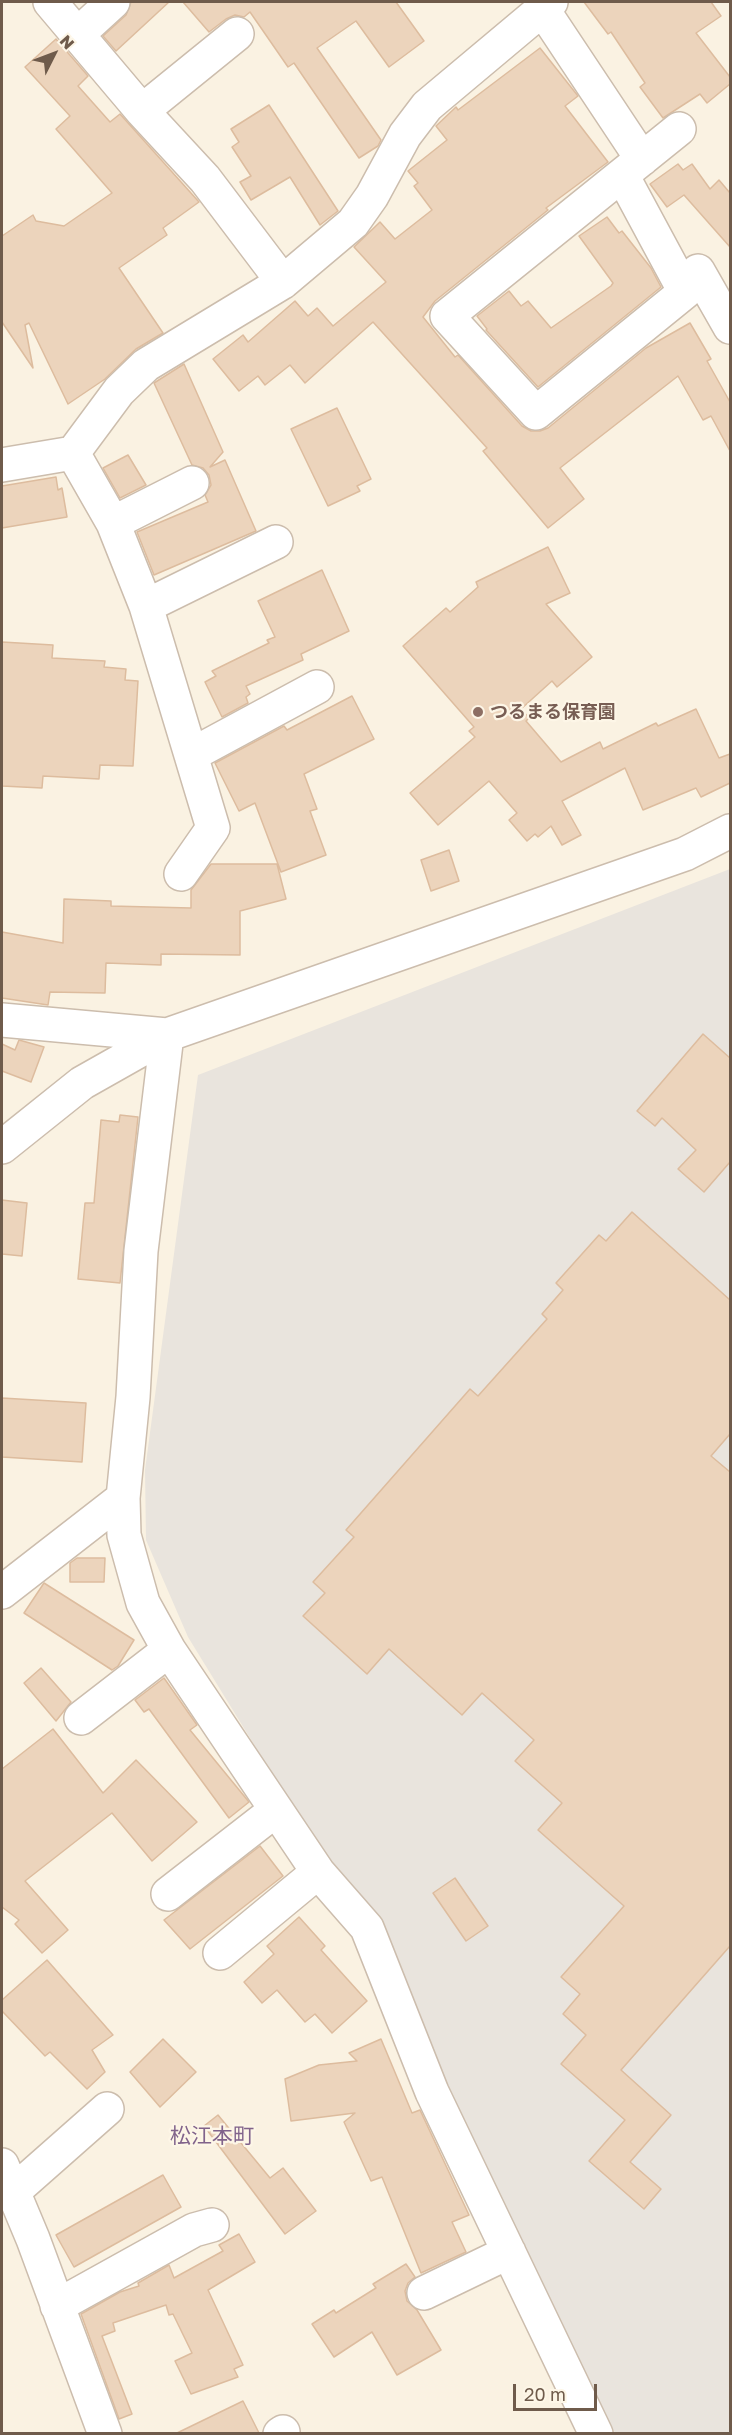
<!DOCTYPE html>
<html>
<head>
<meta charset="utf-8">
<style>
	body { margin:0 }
	#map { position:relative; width:732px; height:2435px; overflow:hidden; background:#faf2e2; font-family:"Golos Text",sans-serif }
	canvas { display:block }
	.frame { position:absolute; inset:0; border:3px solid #6f5b4b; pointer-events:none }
	.north { position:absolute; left:24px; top:24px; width:60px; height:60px; -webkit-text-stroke:4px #fdf6e7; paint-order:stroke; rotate:48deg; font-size:16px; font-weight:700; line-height:24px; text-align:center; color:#6f5b4b }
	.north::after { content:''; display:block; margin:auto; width:21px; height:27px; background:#6f5b4b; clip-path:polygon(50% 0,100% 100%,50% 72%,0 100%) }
	.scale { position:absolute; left:513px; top:2384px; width:84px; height:27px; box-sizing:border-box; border:3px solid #6f5b4b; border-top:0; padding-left:8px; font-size:18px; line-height:21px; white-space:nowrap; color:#6f5b4b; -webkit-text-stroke:4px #fdf6e7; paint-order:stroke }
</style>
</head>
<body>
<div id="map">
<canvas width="732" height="2435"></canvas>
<div class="frame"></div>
<div class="north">N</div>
<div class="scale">20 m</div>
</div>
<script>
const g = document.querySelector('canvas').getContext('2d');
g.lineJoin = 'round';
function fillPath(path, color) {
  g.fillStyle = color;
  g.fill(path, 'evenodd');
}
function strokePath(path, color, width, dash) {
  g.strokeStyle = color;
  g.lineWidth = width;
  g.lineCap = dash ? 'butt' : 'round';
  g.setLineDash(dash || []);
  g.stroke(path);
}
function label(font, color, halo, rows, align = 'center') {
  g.font = font + ' "Golos Text","Noto Sans JP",sans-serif';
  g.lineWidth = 4.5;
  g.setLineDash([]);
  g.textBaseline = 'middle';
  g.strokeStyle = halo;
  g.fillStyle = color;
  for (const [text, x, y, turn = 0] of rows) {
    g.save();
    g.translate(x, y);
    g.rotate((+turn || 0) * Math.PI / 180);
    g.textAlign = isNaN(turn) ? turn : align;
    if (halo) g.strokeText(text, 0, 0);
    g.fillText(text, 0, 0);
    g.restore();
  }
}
fillPath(new Path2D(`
	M730,869v1564h-115l-176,-362 -116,-214 -135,-220 -42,-97 -1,-70 53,-395z`), '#e9e4dd');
const building = new Path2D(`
	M131,2h38l-53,49 -13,-15 23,-21z
	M183,2h213l28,39 -35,26 -33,-46 -39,27 64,92 -3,6 -19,12 -65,-95 -6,4 -38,-55 -6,5 -9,-2 -9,4 -17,13z
	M584,2h127l10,14 -25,17 34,44v7l-23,19 -7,-9 -37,24 -23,-31 5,-4 -34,-51 -3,2z
	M56,39l32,37 -10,10 32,36 10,-8 79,88 -36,26 4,7 -48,33 44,65 -27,16 -31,30 -37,25 -39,-81 -4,2 8,43 -31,-46v-86l31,-21 3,6 28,5 48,-33 -56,-64 14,-13 -45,-49z
	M540,48l38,48 -13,10 43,56 -62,46 2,2 -113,91 -12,16 32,40 3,-2 64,71 9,5h9l8,-3 98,-80 44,-25 21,36 -4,2 23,41v49l-19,-35 -8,4 -25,-44 -118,92 24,31 -36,29 -65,-77 4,-3 -114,-126 -68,61 -15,-18 -25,20 -7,-9 -19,15 -26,-32 30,-24 5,7 47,-41 13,15 9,-8 16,18 53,-44 -32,-35 26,-25 15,17 37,-29 -18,-24 4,-3 -10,-12 39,-31 -11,-14 20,-19 2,3z
	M269,105l69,106 -18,14 -30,-48 -39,23 -11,-18 11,-6 -19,-29 7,-5 -8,-13z
	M678,164l5,6 9,-6 18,25 9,-9 11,13v54l-46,-52 -17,12 -17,-23z
	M607,217l12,16 3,-2 29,37 10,19 -123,100 -52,-57 1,-1 -10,-13 32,-25 12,15 7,-5 23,27 60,-42 2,-3 -34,-47z
	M184,364l39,88 -13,15 15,-7 31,71 -102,44 -17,-43 71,-30 -3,-7 6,-10 -2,-10 -6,-7 -11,-3 -38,-82z
	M337,408l34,71 -14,7 3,5 -32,15 -37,-77z
	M128,455l18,30 -26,13 -17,-30z
	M56,477l2,13 4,-2 5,29 -65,11v-42z
	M548,547l22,46 -24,11 46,53 -35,30 -5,-6 -31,28 8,9 -3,3 35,41 39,-20 3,7 53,-26 2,3 38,-17 23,49 11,-4v29l-29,14 -5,-9 -53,22 -18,-42 -63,33 19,34 -19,10 -11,-19 -13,11 -3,-3 -8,7 -18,-21 8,-7 -28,-32 -51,44 -28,-32 65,-56 -6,-6 5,-4 -71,-81 43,-38 4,4 28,-25 -2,-5z
	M322,570l27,61 -48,23 2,6 -57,26 4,8 -4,3 2,6 -26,14 -17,-35 11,-6 -4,-5 57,-28 -2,-3 8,-3 -17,-36z
	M2,642l51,3 -1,13 53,3 -1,6 22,2 -1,11 13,1 -5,85 -33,-1 -1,14 -56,-3 -1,12 -40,-2z
	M352,696l22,43 -70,35 13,35 -7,2 16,44 -45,17 -26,-69 -16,8 -24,-48 69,-37 3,4z
	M449,850l10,31 -28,10 -10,-31z
	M211,864h66l9,35 -46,12v44l-79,-1v11l-55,-2 -1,30 -55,-1 -2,13 -46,-7v-66l61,11 1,-44 47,2v5l80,2v-18z
	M703,1034l27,24v104l-26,30 -26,-23 18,-19 -34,-32 -7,8 -18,-15z
	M19,1040l25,7 -13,35 -29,-11v-27l13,6z
	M120,1115l18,2 -18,166 -42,-4 7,-76h9l7,-83 18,2z
	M2,1200l25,3 -5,53 -20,-2z
	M632,1212l98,88v134l-19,22 19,16v474l-109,124 50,45 -41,47 31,27 -17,20 -55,-48 36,-41 -64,-56 25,-29 -23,-21 17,-20 -19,-17 63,-71 -86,-76 24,-27 -47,-42 19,-21 -52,-47 -20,22 -73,-66 -22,25 -64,-58 22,-23 -12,-11 41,-45 -8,-7 124,-141 8,7 69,-77 -5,-5 21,-24 -7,-7 43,-48 7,6z
	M2,1398l84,5 -4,59 -80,-5z
	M77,1558h28l-1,24h-34v-19z
	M44,1583l90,57 -16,26 -6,4 -88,-57z
	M41,1668l30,34 -15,19 -32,-38z
	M164,1678l33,47 -7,5 59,72 -20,16 -80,-109 -5,3 -9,-12z
	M53,1729l50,64 33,-33 61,62 -45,39 -40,-48 -87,68 43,49 -26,23 -27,-29 4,-4 -17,-13v-138z
	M260,1846l23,30 -93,73 -26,-29z
	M455,1878l33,48 -22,15 -33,-48z
	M299,1917l26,29 -4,4 46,51 -35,32 -17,-19 -10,8 -28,-32 -15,13 -18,-21 30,-28 -7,-8z
	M47,1960l66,75 -21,15 13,22 -18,17 -37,-37 -5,4 -43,-45v-11z
	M163,2039l33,33 -36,35 -30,-35z
	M381,2039l31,74 8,-3 49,105 -17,7 14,30 -45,21 -39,-96 -11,4 -27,-59 11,-9 -64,8 -6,-42 34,-14 38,-4 -8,-8z
	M218,2115l52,63 13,-10 33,43 -31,23 -81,-108z
	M163,2175l18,32 -107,60 -18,-32z
	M239,2234l16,28 -47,28 35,75 -9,4 4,8 -47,17 -16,-33 17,-8 -19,-39 -4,1 -3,-10 -53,18 2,8 -13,5 30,78 -13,5 -38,-105 39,-22 19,-6 -1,-3 31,-18 5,13 49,-27 -4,-6z
	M406,2264l9,13 -7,6 -3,8 2,10 10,9 24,40 -44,25 -25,-43 -38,25 -22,-33 22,-14 2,3 40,-25 -3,-4z
	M243,2401l16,32h-82z`);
fillPath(building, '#ecd4bc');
strokePath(building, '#ddbc9e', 1.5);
const minor = new Path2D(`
	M50,2l92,109 63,68 78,103
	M543,10l99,149
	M78,34l35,-32
	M142,111l95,-77
	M622,175l63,117 -149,121 -89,-97 232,-187
	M698,271l32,56
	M73,453l46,-62 27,-26 137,-83 70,-59 19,-27 33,-61 22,-29 124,-104
	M2,465l71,-12 40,70 33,83 67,222 -32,46
	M113,523l79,-40
	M146,606l130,-64
	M191,755l126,-68
	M2,1020l165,15 -26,216 -8,146 -10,101 1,37 19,68 26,47 149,222 49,56 65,164 164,342
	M2,1147l80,-64 85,-48 518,-181 45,-23
	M2,1592l121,-94
	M81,1718l88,-68
	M168,1894l108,-84
	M220,1953l98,-81
	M2,2165l31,74 72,195
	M13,2192l94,-83
	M424,2293l85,-41
	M57,2306l137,-76 18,-5
	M280,2434l3,-2`);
strokePath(minor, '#ccbdad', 36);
strokePath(minor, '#fff', 33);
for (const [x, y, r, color] of [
	[478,712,6,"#8d6e63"]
]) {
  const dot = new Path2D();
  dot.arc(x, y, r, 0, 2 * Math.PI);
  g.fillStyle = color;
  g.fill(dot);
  strokePath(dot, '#fdf6e7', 2);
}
label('bold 18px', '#785e54', '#fdf6e7', [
	["つるまる保育園",490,712]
], 'left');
label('21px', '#81638b', '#fdf6e7', [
	["松江本町",212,2136]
]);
</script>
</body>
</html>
